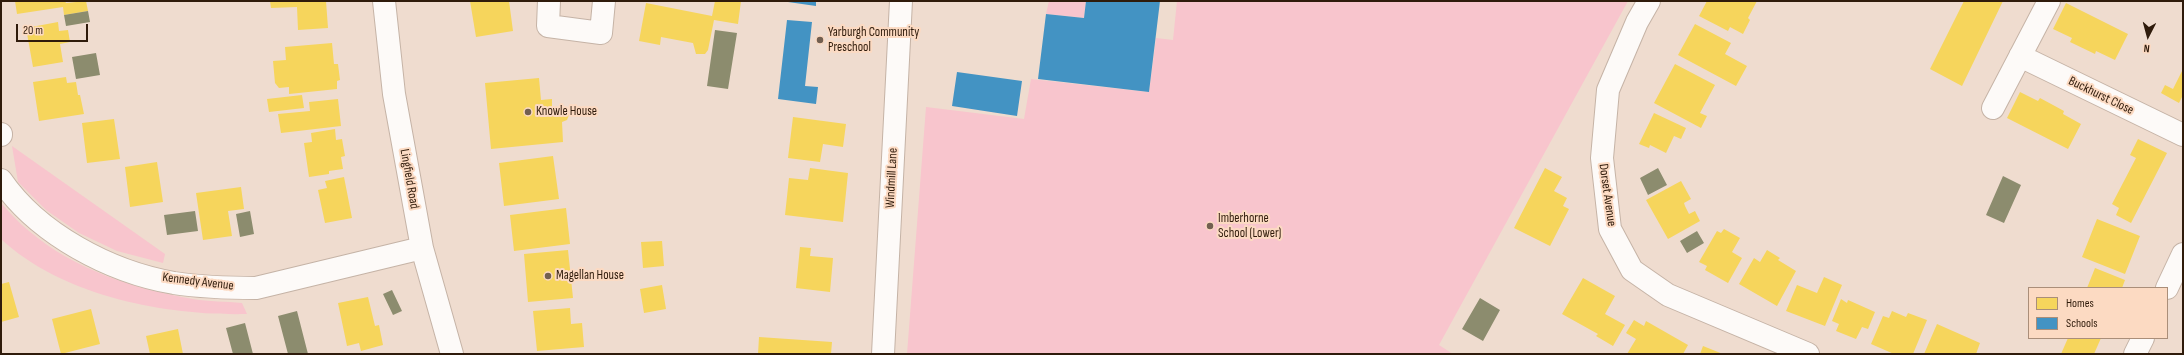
<!DOCTYPE html>
<html>
<head>
<meta charset="utf-8">
<style>
	body { margin:0 }
	#map { position:relative; width:2184px; height:355px; overflow:hidden; background:#efdccf; font-family:"Sofia Sans Condensed",sans-serif }
	canvas { display:block }
	.frame { position:absolute; inset:0; border:2px solid #2f1b0b; pointer-events:none }
	.legend { position:absolute; left:2028px; top:287px; width:140px; height:52px; box-sizing:border-box; background:#fcdac2; border:1px solid #aa8e79; margin:0; padding:5px 7px; list-style:none; font-size:12px; color:#2f1b0b }
	.legend li { display:flex; align-items:center; gap:8px; height:20px }
	.legend b { width:20px; border:1px solid #aa8e79 }
	.north { position:absolute; left:2128px; top:16px; width:40px; height:40px; -webkit-text-stroke:3px #fcdac2; paint-order:stroke; rotate:186deg; font-size:11px; font-weight:700; line-height:16px; text-align:center; color:#2f1b0b }
	.north::after { content:''; display:block; margin:auto; width:14px; height:18px; background:#2f1b0b; clip-path:polygon(50% 0,100% 100%,50% 72%,0 100%) }
	.scale { position:absolute; left:16px; top:24px; width:72px; height:18px; box-sizing:border-box; border:2px solid #2f1b0b; border-top:0; padding-left:5px; font-size:12px; line-height:14px; white-space:nowrap; color:#2f1b0b; -webkit-text-stroke:3px #fcdac2; paint-order:stroke }
</style>
</head>
<body>
<div id="map">
<canvas width="2184" height="355"></canvas>
<div class="frame"></div>
<ul class="legend">
<li><b style="height:11px;background:#f6d55c"></b>Homes</li>
<li><b style="height:11px;background:#4393c3"></b>Schools</li>
</ul>
<div class="north">N</div>
<div class="scale">20 m</div>
</div>
<script>
const g = document.querySelector('canvas').getContext('2d');
g.lineJoin = 'round';
function fillPath(path, color) {
  g.fillStyle = color;
  g.fill(path, 'evenodd');
}
function strokePath(path, color, width, dash) {
  g.strokeStyle = color;
  g.lineWidth = width;
  g.lineCap = dash ? 'butt' : 'round';
  g.setLineDash(dash || []);
  g.stroke(path);
}
function label(font, color, halo, rows, align = 'center') {
  g.font = font + ' "Sofia Sans Condensed",sans-serif';
  g.lineWidth = 4;
  g.setLineDash([]);
  g.textBaseline = 'middle';
  g.strokeStyle = halo;
  g.fillStyle = color;
  for (const [text, x, y, turn = 0] of rows) {
    g.save();
    g.translate(x, y);
    g.rotate((+turn || 0) * Math.PI / 180);
    g.textAlign = isNaN(turn) ? turn : align;
    if (halo) g.strokeText(text, 0, 0);
    g.fillText(text, 0, 0);
    g.restore();
  }
}
fillPath(new Path2D(`
	M1049,1h37l-2,17 -38,-4z
	M1177,1h451l-189,344 14,9h-546l19,-247 98,12 7,-40 118,13 7,-54 17,2z
	M12,146l153,108 -2,9 -46,-12 -38,-18 -33,-23 -28,-28z
	M1,203c9,10 18,20 28,28 46,39 106,58 164,68 16,3 33,2 49,4l5,11c-81,2 -185,-18 -246,-75z`), '#f8c5cd');
fillPath(new Path2D(`
	M15,1h50l1,2 20,-2 2,10 -24,4 -1,-8 -46,7z
	M270,1h56l2,27 -30,2 -1,-23 -26,1z
	M470,1h39l4,30 -37,6z
	M715,1h26l-3,23 -24,-4 -6,30 -3,4h-9l-3,-11 -32,-6 -1,8 -21,-4 7,-38 66,13z
	M1707,1h50l-9,17 2,2 -7,14 -13,-7 -2,4 -29,-15z
	M1964,1h39l-41,85 -32,-17z
	M2066,3l62,31 -13,26 -19,-9 -1,3 -25,-12 2,-4 -19,-9z
	M58,22l1,9 9,-1 2,12 -10,2 3,18 -30,5 -7,-39z
	M1695,24l36,19 -6,11 22,12 -11,20 -58,-31z
	M332,43l2,21h4l2,16 -3,1v8l-48,5v-7l-10,1 -4,-5 -2,-22 13,-1 -1,-13z
	M1675,64l40,21 -15,28 7,3 -6,12 -47,-25z
	M2183,69v26l-4,8 -18,-10 4,-8 8,4z
	M66,77l1,6 9,-1 2,13h2l4,19 -45,7 -6,-39z
	M539,78l2,22 11,-1v9l10,-1 6,3 1,5 -2,5 -5,2 1,20 -72,7 -6,-66z
	M2020,92l18,9 2,-3 13,7 11,6 -1,3 18,10 -13,25 -61,-31z
	M302,95l2,13 -35,4 -2,-13z
	M338,99l3,27 -60,7 -3,-19 32,-3 -1,-9z
	M1654,113l32,15 -5,11 -7,-3 -8,17 -16,-8 -1,3 -10,-4z
	M793,117l53,7 -3,23 -20,-3 -3,18 -32,-4z
	M114,119l6,40 -33,4 -5,-40z
	M335,129l1,11 6,-1 3,17 -4,1 2,12 -14,2v3l-20,3 -5,-34 8,-1 -1,-9z
	M2138,139l29,14 -36,70 -15,-8 3,-7 -7,-4 24,-46 -6,-3z
	M553,156l6,43 -55,7 -5,-43z
	M157,162l6,40 -33,5 -5,-40z
	M810,168l38,5 -5,49 -58,-7 4,-37 19,2z
	M1545,168l17,9 -8,14 13,7 -4,8 6,3 -19,37 -36,-18z
	M344,177l8,41 -27,5 -7,-33 9,-2 -2,-7z
	M1681,181l10,18 -7,4 1,3 4,8 6,-3 5,10 -32,18 -22,-39z
	M241,187l3,22 -16,2 4,25 -29,4 -7,-47z
	M566,208l4,36 -56,7 -4,-36z
	M2097,219l43,17 -15,38 -43,-17z
	M1724,229l16,9 -8,14 10,6 -14,25 -23,-13 2,-4 -8,-4 18,-31 4,2z
	M662,241l2,25 -21,2 -2,-26z
	M800,247l11,1 -1,8 23,2 -3,34 -34,-4z
	M568,250l5,48 -45,4 -4,-48z
	M1767,250l13,8 -2,2 18,11 -19,35 -38,-22 15,-26 6,4z
	M2095,268l30,12 -3,8h-35z
	M1824,277l18,8 -17,41 -39,-15 11,-26 20,8z
	M1583,278l32,18 -10,18 20,11 -12,21 -17,-10 2,-2 -36,-20z
	M9,282l10,35 -18,5v-38z
	M662,285l4,24 -22,4 -4,-24z
	M368,297l7,29 4,-1 4,20 -22,6 -2,-8 -12,3 -9,-43z
	M1841,299l6,4 1,-3 27,12 -7,17 -6,-2 -6,12 -20,-8 3,-7 -7,-3z
	M570,308l1,16 11,-1 2,24 -47,4 -4,-40z
	M91,309l9,35 -39,10 -9,-35z
	M1892,311l14,6 2,-4 19,7 -14,34h-19l-23,-10 12,-28 6,2z
	M1634,320l10,6 2,-5 42,24 -5,9h-56l9,-15 -10,-6z
	M1937,324l43,19 -4,11h-52z
	M178,329l5,25h-33l-4,-18z
	M759,337l73,5 -1,12h-73z
	M2068,338h33l-7,16h-33z
	M1703,346l20,8h-23z`), '#f6d55c');
fillPath(new Path2D(`
	M781,1h35v5z
	M1086,1h74l-11,91 -111,-13 8,-65 38,4z
	M787,20l25,2 -7,64 13,1 -2,17 -38,-5z
	M957,72l65,9 -5,35 -65,-10z`), '#4393c3');
fillPath(new Path2D(`
	M88,11l2,11 -24,4 -2,-11z
	M715,30l22,3 -9,56 -21,-3z
	M96,53l4,22 -24,4 -4,-22z
	M1658,168l9,17 -19,10 -8,-17z
	M2003,176l18,9 -17,38 -18,-8z
	M195,211l3,20 -31,4 -3,-20z
	M250,211l4,23 -14,3 -4,-23z
	M1697,231l7,12 -17,10 -7,-12z
	M392,290l10,21 -9,4 -10,-21z
	M1480,298l20,12 -17,31 -21,-12z
	M297,311l11,43h-20l-10,-38z
	M245,323l8,31h-20l-7,-26z`), '#8c8c6e');
const minor = new Path2D(`
	M384,1l10,93 28,154 30,106
	M549,1l-1,25 53,7 3,-32
	M1649,1l-12,21 -29,68 -6,68 8,71 22,41 36,25 140,59
	M2020,56l163,79
	M1993,108l56,-107
	M1,134v1
	M1,180c37,54 109,92 173,103 27,4 55,5 82,5l166,-40
	M2167,288l16,-34
	M883,354l18,-353
	M2135,354l8,-16`);
strokePath(minor, '#c5b3a6', 24);
strokePath(minor, '#fdfaf8', 22);
for (const [x, y, r, color] of [
	[820,40,4,"#725f50"],
	[528,112,4,"#725f50"],
	[1210,226,4,"#725f50"],
	[548,276,4,"#725f50"]
]) {
  const dot = new Path2D();
  dot.arc(x, y, r, 0, 2 * Math.PI);
  g.fillStyle = color;
  g.fill(dot);
  strokePath(dot, '#fcdac2', 1.5);
}
label('13px', '#2f1b0b', '#fcdac2', [
	["Yarburgh Community",828,33],
	["Preschool",828,48],
	["Knowle House",536,112],
	["Imberhorne",1218,219],
	["School (Lower)",1218,234],
	["Magellan House",556,276]
], 'left');
label('13px', '#2f1b0b', '#fcdac2', [
	["Buckhurst Close",2101,96,26],
	["Windmill Lane",892,178,-87],
	["Lingfield Road",409,179,80],
	["Dorset Avenue",1607,195,82],
	["Kennedy Avenue",198,282,7]
]);
</script>
</body>
</html>
